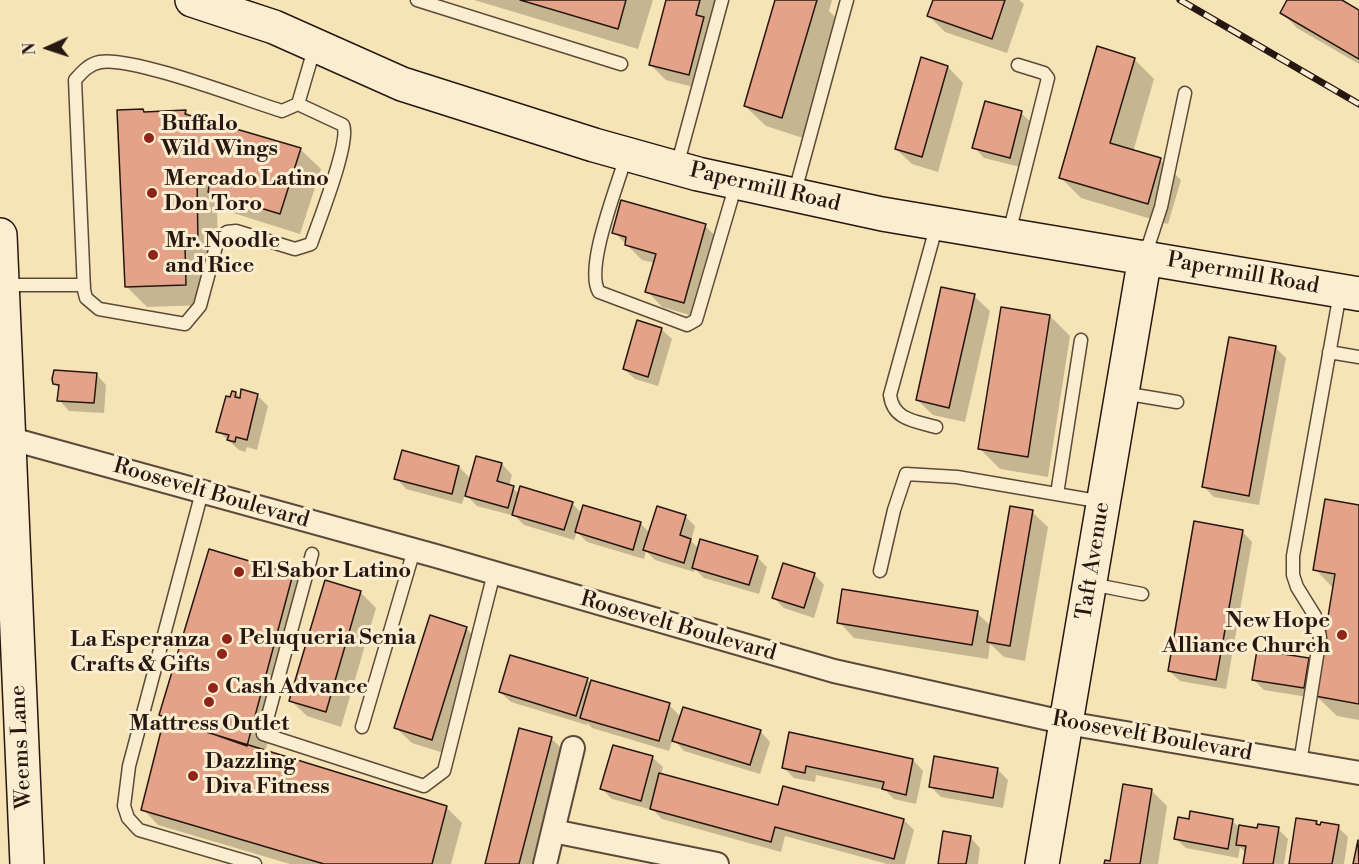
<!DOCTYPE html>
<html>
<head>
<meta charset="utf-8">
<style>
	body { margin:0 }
	#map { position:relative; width:1359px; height:864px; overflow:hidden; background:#f7e4b6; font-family:"Libre Bodoni",serif }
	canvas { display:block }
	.north { position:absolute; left:18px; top:18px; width:60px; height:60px; -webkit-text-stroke:4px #faedd0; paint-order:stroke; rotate:267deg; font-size:16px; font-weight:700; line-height:24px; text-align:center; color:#271711 }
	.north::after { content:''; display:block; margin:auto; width:21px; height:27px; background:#271711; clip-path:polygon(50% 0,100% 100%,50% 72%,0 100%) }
</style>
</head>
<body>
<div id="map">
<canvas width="1359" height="864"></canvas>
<div class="north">N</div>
</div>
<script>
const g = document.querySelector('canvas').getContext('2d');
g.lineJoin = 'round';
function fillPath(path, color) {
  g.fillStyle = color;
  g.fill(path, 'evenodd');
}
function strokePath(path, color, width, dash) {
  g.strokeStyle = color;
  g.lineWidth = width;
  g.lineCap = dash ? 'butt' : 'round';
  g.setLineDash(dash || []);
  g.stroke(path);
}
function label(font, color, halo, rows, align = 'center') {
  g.font = font + ' "Libre Bodoni",serif';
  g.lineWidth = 6;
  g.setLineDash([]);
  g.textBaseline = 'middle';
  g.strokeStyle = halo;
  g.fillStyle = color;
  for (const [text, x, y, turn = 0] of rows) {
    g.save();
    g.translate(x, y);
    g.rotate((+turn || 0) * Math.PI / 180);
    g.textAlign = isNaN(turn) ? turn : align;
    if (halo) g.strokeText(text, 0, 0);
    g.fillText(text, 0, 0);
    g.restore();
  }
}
fillPath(new Path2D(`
	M474,0h179l-15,49z
	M668,0h52l-7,27 6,7 -14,56 -39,-10 -15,-15z
	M777,0h55l-3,11 9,9 -35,118 -37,-12 -21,-20z
	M935,0h84l5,4 -17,49 -62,-21 -16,-16z
	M1289,0h50l20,12v52l-62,-36 -15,-16z
	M1134,59l20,20 -21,73 27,8 21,20 -13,44 -87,-26 -20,-20z
	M948,67l15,16 -25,89 -26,-8 -16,-15z
	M185,111l6,6 109,32 21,20 -21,65 -70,-22 -13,-13 1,66h-13l1,40 -59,2 -20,-20 19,-173z
	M1021,113l11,10 -12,44 -36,-9 -10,-11z
	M705,226l16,15 -21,77 -38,-11 -15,-16 8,-28 -13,-3 -28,-28z
	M974,296l16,15 -25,111 -32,-7 -16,-15z
	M1050,316l20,20 -22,141 -48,-8 -20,-20z
	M661,329l11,10 -14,47 -23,-7 -11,-10z
	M1275,347l11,11 -27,147 -45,-8 -11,-11z
	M96,374l10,11 -2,28 -35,-2 -10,-11 1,-11 -5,-5z
	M236,393l5,6 16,-4 11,11 -11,44 -10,-3 -2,5 -6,-2 -21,-19z
	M477,458l25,6 10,11 -3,11 11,8 52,9 10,11 59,10 9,9 35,-17 10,10 -4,15 8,8 58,8 10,10 -8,27 -55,-16 -9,-9 -1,3 -39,-12 -9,-9 -2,8 -57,-17 -10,-10 -3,8 -50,-15 -9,-9 -38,-10 -12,-12 -3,10 -56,-15 -10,-11 63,-11 12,12z
	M1359,506v214l-22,-4 -23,-22v4l-50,-8 -11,-11 55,-20 12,13 14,-83 -19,-20z
	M1032,512l16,15 -23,134 -21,-4 -14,-13 -2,15 -134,-21 -15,-16 138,-9 14,13z
	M1242,531l10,11 -26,147 -46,-8 -11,-10z
	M210,551l83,25 15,15 -43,161 181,55 16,16 -11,41h-161l-132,-39 -15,-16 23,-89 -6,-5z
	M814,574l10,11 -10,33 -30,-10 -11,-11z
	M360,592l16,16 -35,119 -34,-11 -16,-15z
	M466,628l15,16 -34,110 -35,-11 -16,-15z
	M587,680l5,4 77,21 12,12 79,14 10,11 -10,32 -76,-23 -11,-12 -4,12 -77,-23 -5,-5v2l-76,-23 -11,-10z
	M790,734l123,26 10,11 -7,33 -22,-5 -9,-9 -69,-15 -1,7 -21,-4 -11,-11z
	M551,738l10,10 -29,116h-46z
	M652,757l11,10 -2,8 118,32 125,13 10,10 -9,34h-18l-102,-28 -4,16 -119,-33 -9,-9 -41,-11 -10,-10z
	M997,769l11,11 -5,28 -62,-11 -11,-11z
	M1152,791l15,15 -9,58h-52l5,-1z
	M1232,821l8,7 38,1 10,10 -4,25h-40l2,-11 -6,-6 -2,11 -52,-10 -11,-10z
	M1316,822l5,5h17l10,10 -4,27h-54z
	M970,837l10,11 -2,16h-39z`), '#0003');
const building = new Path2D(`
	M520,0h106l-8,29z
	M666,0h34l-4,15 8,2 -15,58 -40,-10z
	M775,0h42l-35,118 -38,-12z
	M933,0h72l-13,39 -65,-23z
	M1287,0h55l17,10v49l-79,-46z
	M1097,46l38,12 -25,85 51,15 -13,46 -89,-26z
	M921,57l27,9 -26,91 -27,-8z
	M985,101l37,10 -12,47 -38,-10z
	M143,109l1,3 42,-2 -1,4 116,34 -21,66 -72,-22 2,-13 -21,-6v3l8,1 1,68h-13l1,40 -61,2 -8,-177z
	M621,200l85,24 -22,79 -39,-11 11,-38 -31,-9 1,-8 -14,-4z
	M941,287l34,7 -26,114 -33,-8z
	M1001,307l49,8 -22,142 -50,-8z
	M637,320l25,8 -14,49 -25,-8z
	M1229,337l47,9 -27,150 -47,-9z
	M54,370l43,3 -3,30 -37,-2 2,-16 -6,-1 -1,-5z
	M241,389l17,5 -11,46 -11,-3 -1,5 -8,-2 2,-5 -13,-3 10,-36 4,1 2,-6 4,1 -1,5 5,1z
	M402,450l57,16 -7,28 -58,-15z
	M476,456l26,7 -5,18 17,5 -6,22 -43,-12z
	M520,486l53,16 -9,28 -52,-15z
	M1325,499l34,6v199l-44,-8 20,-122 -22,-4z
	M583,505l58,17 -8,28 -58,-18z
	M657,506l29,9 -6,20 11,4 -7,24 -41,-13z
	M1010,506l23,4 -23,136 -23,-4z
	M1194,521l49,9 -27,150 -48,-9z
	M700,539l58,17 -9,29 -57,-17z
	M209,549l84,25 -46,172 -88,-31z
	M783,563l32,10 -11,35 -32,-10z
	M325,580l36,11 -35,121 -37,-11z
	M842,589l136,22 -6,34 -135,-22z
	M430,615l37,12 -35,113 -38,-12z
	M1257,650l52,8 -5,30 -52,-8z
	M510,655l78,23 -12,38 -77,-24z
	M591,680l79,23 -11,38 -79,-23z
	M683,707l78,23 -11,35 -78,-24z
	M164,719l283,87 -15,58h-108l-183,-54z
	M519,728l33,9 -33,127h-34z
	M789,732l124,27 -7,36 -24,-6 2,-7 -78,-16 -1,7 -23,-5z
	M613,745l40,11 -12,45 -41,-12z
	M934,756l64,12 -5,30 -64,-11z
	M659,773l119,32 5,-19 121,33 -10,40 -119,-32 -4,15 -121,-33z
	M1123,784l29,5 -12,75h-36l1,-4 5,1z
	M1190,811l43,8 -5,30 -54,-10 4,-22 11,2z
	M1296,818l21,3 -1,3 4,1 1,-3 18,3 -7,39h-43z
	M1258,824l21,3 -6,37h-30l3,-18 -10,-1 3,-20 18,3z
	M943,831l28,5 -5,28h-28z
	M1358,840l1,24h-6z`);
fillPath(building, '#e4a388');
strokePath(building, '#271711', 1.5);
const lane = new Path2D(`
	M417,0l204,64
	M298,104l45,21c8,16 -25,98 -32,119l-16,5 -59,-18 -9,1 -9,7 -18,67 -15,18 -86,-15 -13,-11 -2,-8 -9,-210c7,-8 14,-16 25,-18 32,-6 146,38 182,49l16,-7 17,-58
	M626,156c-8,29 -42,112 -27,136l88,33 9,-5 40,-136
	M677,166l45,-166
	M794,195l53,-195
	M1009,233l39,-155 -4,-5 -26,-8
	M1145,256l16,-49 24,-114
	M4,285h80
	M1329,352l30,5
	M1123,393l54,9
	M936,427c-21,-6 -43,-7 -46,-32l47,-171
	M202,492l-73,274 -5,40 4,12 11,12 116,34
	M1057,494l24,-154
	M312,554l-49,180 161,52 20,-15 50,-198
	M880,571l14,-61 12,-36 51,3 146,25
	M1091,584l51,10
	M362,727l52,-177
	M1300,763l20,-126 -5,-21 -18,-29 -4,-12v-19l47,-263`);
const street = new Path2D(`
	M8,438l428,118 398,115 233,52 292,50
	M553,831l164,33
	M545,864l28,-116`);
const secondary = new Path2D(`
	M192,0l82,27 128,57 192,61 104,29 184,40 477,80
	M0,235l27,629
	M1042,864l103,-607`);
strokePath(lane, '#5b4a3a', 15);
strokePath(street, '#5b4a3a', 26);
strokePath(secondary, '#271711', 36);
strokePath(lane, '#faedd0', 12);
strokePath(street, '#faedd0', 22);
strokePath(secondary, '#faedd0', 33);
const rail = new Path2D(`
	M1180,0l179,104`);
strokePath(rail, '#271711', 7);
strokePath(rail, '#faedd0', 4.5, [14]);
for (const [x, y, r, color] of [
	[149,138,6,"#8f2418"],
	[152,193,6,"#8f2418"],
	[153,255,6,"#8f2418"],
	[239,572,6,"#8f2418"],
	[1342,635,6,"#8f2418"],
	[227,639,6,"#8f2418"],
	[222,654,6,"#8f2418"],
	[213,688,6,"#8f2418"],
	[209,702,6,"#8f2418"],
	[193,776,6,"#8f2418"]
]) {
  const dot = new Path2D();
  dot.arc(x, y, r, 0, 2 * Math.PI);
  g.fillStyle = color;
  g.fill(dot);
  strokePath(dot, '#faedd0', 2);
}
label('bold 22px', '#271711', '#faedd0', [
	["Buffalo",161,125],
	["Wild Wings",161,150],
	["Mercado Latino",164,180],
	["Don Toro",164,205],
	["Mr. Noodle",165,242],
	["and Rice",165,267],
	["El Sabor Latino",251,572],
	["New Hope",1330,622,"right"],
	["Alliance Church",1330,647,"right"],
	["Peluqueria Senia",239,639],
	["La Esperanza",210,641,"right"],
	["Crafts & Gifts",210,666,"right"],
	["Cash Advance",225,688],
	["Mattress Outlet",209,725,"center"],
	["Dazzling",205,763],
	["Diva Fitness",205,788]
], 'left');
label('22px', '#271711', '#faedd0', [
	["Papermill Road",765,188,13],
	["Papermill Road",1243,274,10],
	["Roosevelt Boulevard",211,494,16],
	["Taft Avenue",1094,561,-81],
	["Roosevelt Boulevard",678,627,16],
	["Roosevelt Boulevard",1152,737,10],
	["Weems Lane",22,747,-93]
]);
</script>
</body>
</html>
